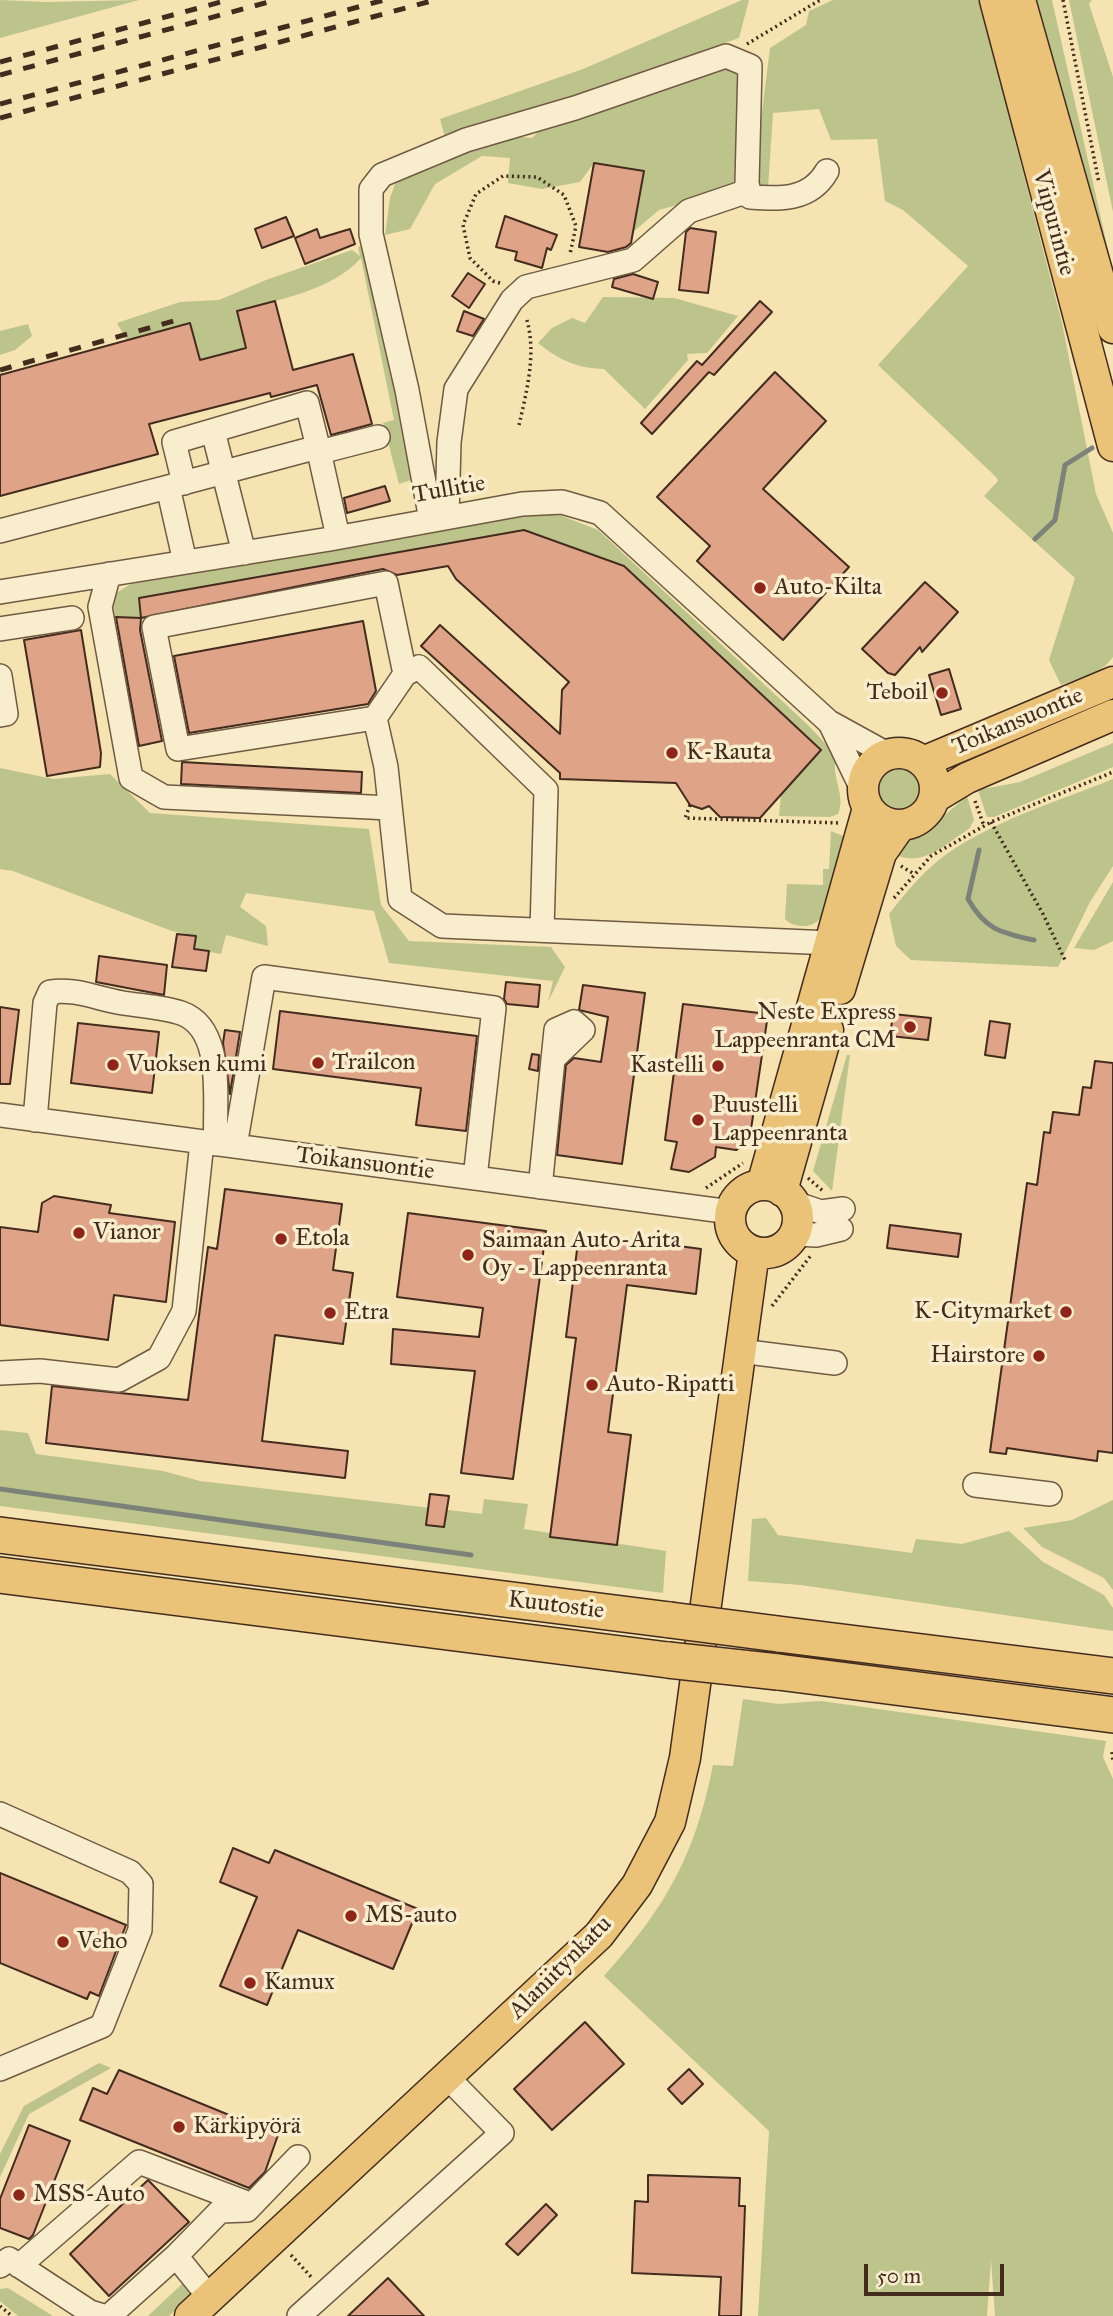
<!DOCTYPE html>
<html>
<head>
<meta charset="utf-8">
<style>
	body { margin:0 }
	#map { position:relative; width:1113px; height:2316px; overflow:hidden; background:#f5e3b1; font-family:"IM FELL Great Primer",serif }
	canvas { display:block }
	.scale { position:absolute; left:864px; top:2264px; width:140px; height:32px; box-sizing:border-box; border:4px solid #432c1e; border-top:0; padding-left:9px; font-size:21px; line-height:24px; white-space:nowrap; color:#432c1e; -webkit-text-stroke:5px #f8edcc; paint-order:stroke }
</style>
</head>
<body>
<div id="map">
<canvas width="1113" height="2316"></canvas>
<div class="scale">50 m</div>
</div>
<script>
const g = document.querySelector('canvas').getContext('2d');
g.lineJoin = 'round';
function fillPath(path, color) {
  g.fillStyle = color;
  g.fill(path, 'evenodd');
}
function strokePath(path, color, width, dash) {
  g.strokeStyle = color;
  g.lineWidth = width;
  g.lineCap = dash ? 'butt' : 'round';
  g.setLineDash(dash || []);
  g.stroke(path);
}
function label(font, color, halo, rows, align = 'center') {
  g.font = font + ' "IM FELL Great Primer",serif';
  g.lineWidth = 7;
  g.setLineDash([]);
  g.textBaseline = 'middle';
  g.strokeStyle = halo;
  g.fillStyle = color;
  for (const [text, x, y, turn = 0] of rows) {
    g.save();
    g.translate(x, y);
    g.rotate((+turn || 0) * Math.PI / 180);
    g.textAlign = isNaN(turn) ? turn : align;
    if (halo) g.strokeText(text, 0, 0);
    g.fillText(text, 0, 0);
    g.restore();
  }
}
fillPath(new Path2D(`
	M0,0l45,2 94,-2 -139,38z
	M742,0h7l-10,38 -293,103 -6,-22 143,-50z
	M833,0h150l14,45 18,96 47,182 34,171 17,39v124c-13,18 -32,21 -52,28l-12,-25 26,-82 -91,-82 14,-15 -2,-4 -118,-112 90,-99 -65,-56 -18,-9 -8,-62 -46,1 -12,-31 -46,4 -5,75h-9l-5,-12 16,-128 36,-23 3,-14z
	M1030,0h22l61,272v29z
	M1069,0h23l-3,4 24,73v135z
	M734,65l10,9 -7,114 -78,22 -26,22 10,-61 -49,-8 -14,19 -38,7 -34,-6 2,-25 -28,-2 -47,28 -25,45 -25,6 5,-37 11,-31 85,-33 46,4 9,-9z
	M367,245l36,170 8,65 -12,4 -16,-61 11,-3 -33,-162c-28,32 -83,42 -124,53l9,37 -46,12 -10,-37 -38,10 9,37 -34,-29 -10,-18 63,-21 39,-2 47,-20 86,-30 8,6 -2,-9z
	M603,297l71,1 64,18 -31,37 -20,1 1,6 -43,49 -41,-40c-28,-1 -45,-9 -66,-26l14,-15 20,-10 13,5z
	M28,324l4,12 -17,14 -15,5v-24z
	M557,514l41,16 210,195 29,31c-8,19 10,39 1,58l-8,3 -51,-1 2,-22 40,-44 -197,-184 -100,-36 -385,68 2,20 -26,-1 -4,-21 20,-12 392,-68z
	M1113,743v24l-119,50h-7l-9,-27 42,-8z
	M878 789a22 22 0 1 1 44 0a22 22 0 1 1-44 0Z
	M0,768l53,11 57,-5 40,39 219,16 12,76 28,36 142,6 14,20 -17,35 5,-21 -164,-18 -15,-52 -128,-18 -6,14 26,19 2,20 -42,-11 -5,19 -27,-5 2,-13 -24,-5 -159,-60 -13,-2z
	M1113,779v87l-23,36 -32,65 -147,-7 -15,-14 -7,-32c16,-20 31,-39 51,-55 46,-36 119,-58 173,-80z
	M967,796l7,24 -5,9c-27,17 -49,42 -80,22l13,-11 30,-14z
	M831,831l17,7c-6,24 -13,87 -43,88 -8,0 -14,-1 -20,-7l2,-35 36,1v-16h6z
	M1113,882v59l-19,9 -20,-2z
	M847,1055h3l-18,136 -19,-20z
	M0,1430l28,3 8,21 127,17 37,10 282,33 2,-15 44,5 -4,25 142,22 -3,42 -663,-87z
	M1113,1500v90l-9,-12 -62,-31 -19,-19 49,-8z
	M766,1518l12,17 134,18 4,-14 46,5 47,-13 34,31 61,33 9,13v23l-312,-46 -53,-4 4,-62z
	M743,1699l35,5 43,-3 285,40 -3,16 10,22v537h-118l-4,-56 -4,56h-229l11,-185 -165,-155c62,-69 91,-120 109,-211l20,1z
	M99,2063l12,5 -82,46 -29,63v-23l24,-48z
	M182,2284l11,10 -24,22h-21z
	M8,2288l45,28h-35l-18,-15v-12z`), '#bcc48b');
strokePath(new Path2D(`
	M1035,539l20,-19 10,-55 27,-17
	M979,850l-11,49c17,30 32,34 66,41
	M0,1489l471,66`), '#7c827a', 5);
const building = new Path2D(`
	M594,163l50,8 -13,72 -5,4 -18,5 -29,-5z
	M505,216l52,19 -6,15 -4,-2 -5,20 -27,-8 2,-8 -21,-5z
	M286,217l8,19 -32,12 -7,-19z
	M690,228l26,4 -8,61 -29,-3 7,-58z
	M317,229l3,9 30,-9 5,15 -50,20 -10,-26z
	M468,273l17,11 -16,24 -17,-12z
	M633,274l25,8 -5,17 -41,-12 2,-8z
	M275,301l18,69 60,-16 19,70 -41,11 -14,-50 -46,12 -1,-4 -121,31 9,30 -158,42v-121l190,-52 10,37 46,-12 -9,-37z
	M760,301l12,11 -58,63 -5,-3 -57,62 -11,-11 56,-62 5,4z
	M464,311l20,8 -11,17 -16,-5z
	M775,372l51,49 -63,68 86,78 -66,73 -86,-79 13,-15 -53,-49z
	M385,486l5,15 -43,12 -3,-15z
	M524,530l100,36 197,184 -61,68 -40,-1 -11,-11 -7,3 -12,-4 -14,-22 -116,-4v-6l-139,-127 19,-21 120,109 2,-44 7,-8 -113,-103 -8,-13 -51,9 -14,-6 -242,49 -2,-20z
	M925,582l33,30 -36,40 -2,-5 -25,28 -7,-2 -26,-24z
	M116,617l25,1 -1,12 22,111 -23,5z
	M363,621l13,70 -8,13 -179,29 -15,-77z
	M81,630l20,123 -1,14 -53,9 -23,-136z
	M949,669l12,40 -20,6 -12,-40z
	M182,762l180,10 -1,21 -180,-9z
	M177,934l19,2 -2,13 15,2 -3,20 -34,-4z
	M99,956l68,9 -3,30 -68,-13z
	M506,982l34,3 -2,22 -31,-3 -3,-5z
	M583,985l62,8 -23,171 -65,-9 9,-90 8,-7 27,4 7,-45 -29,-7z
	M683,1004l85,10 -19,129 -13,7 -20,-3 -1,10 -26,15 -18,-3 6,-27 -12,-2z
	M0,1007l19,3 -9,74h-10z
	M280,1011l197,25 -11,95 -50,-6 5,-37 -148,-19z
	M893,1014l38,4 -3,22 -38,-4z
	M990,1021l20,3 -5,34 -20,-3z
	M78,1023l81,9 -7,61 -81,-10z
	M225,1030l15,2 -10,62 -7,-51z
	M532,1054l7,1 -1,16 -9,-2z
	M1095,1061l18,2v390l-15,-2 -1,10 -90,-13 -1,6 -16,-2 37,-269 10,2 7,-53 6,1 3,-21 26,3 4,-28 8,1z
	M225,1189l117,15 -9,66 20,3 -10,71 -68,-9 -13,106 86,10 -3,27 -299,-35 6,-57 136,14 20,-153 9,2z
	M54,1196l57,9 -2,8 66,9 -9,80 -52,-7 -6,45 -108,-15v-98l38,5 4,-29z
	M408,1213l138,18 -33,248 -52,-6 14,-102 -84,-7 2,-35 86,8 4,-29 -86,-11z
	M890,1225l71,9 -3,23 -71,-9z
	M590,1234l111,15 -5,45 -69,-9 -19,147 23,3 -14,110 -67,-8 26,-199 -10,-1 12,-95 11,2z
	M430,1494l19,2 -5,31 -18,-2z
	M233,1848l36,15 6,-13 143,59 -25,60 -95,-39 -31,75 -47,-19 37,-89 -37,-15z
	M0,1873l126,52 -27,71 -9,-4 -3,7 -87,-36z
	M585,2022l39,42 -72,66 -38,-41z
	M689,2069l14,15 -21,20 -14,-15z
	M119,2070l159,65 -13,37 -16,16 -169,-68 13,-32 14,6z
	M29,2125l41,16 -37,94 -4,4 -29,-11v-29z
	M648,2175l92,3 -1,28h6l-4,110h-22l2,-39 -89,-4 3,-72 13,1z
	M148,2180l41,42 -80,74 -39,-42z
	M546,2204l11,11 -39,40 -12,-11z
	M388,2278l36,38h-76z`);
fillPath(building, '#dfa388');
strokePath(building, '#432c1e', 2);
const minor = new Path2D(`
	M213,431l31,122
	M320,452l58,-15
	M184,483l-10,-41 133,-39 11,44
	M447,517l2,-75 7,-53 56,-89 14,-13 107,-27 56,-49 59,-20
	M431,520l-24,-130 -36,-156v-45l11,-14 84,-35 109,-32 151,-52 24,10 -3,117 3,14c30,2 60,4 77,-26
	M0,531l168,-44
	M185,562l-17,-75 150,-40 20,90
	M109,574l-9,33 31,171 33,19 226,11
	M0,592l330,-53 192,-35 40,-2 38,11 229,209 60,33
	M0,629l72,-11
	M0,676l6,38 -6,1
	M375,718l-197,31 -24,-122 232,-44 19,91
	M831,725l32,66
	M542,930l4,-140 -127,-123 -14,7 -30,44 11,49 14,132 42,27 389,17
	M0,1115l731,97
	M35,1120l10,-117 5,-11c25,-4 48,7 73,11 18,3 40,4 58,10 46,16 32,92 35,131
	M235,1146l29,-169 230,31 -19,170
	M540,1187l1,-9 15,-148 18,-8 9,8 -30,29
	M794,1203l27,9 22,-3
	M795,1234l21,1 25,-6
	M740,1351l95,12
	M0,1373l40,-2 79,9 40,-22 25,-47 18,-169
	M975,1485l75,9
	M0,1814l130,58 11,12 -1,46 -38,96 -102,43
	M176,2256l44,-45 27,-1 51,-53
	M0,2266l9,-7 81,53 13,4
	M19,2266l120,-104 113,43
	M109,2316l67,-60 34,42
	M299,2316l203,-183 -54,-55`);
const major = new Path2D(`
	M995,0l118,446
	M1020,0l93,328
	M863 789a36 36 0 1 1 72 0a36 36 0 1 1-72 0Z
	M923,762l190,-80
	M934,798l33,-20 146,-63
	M840,989l41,-136 19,-27
	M762,1185l106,-377
	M730 1219a34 34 0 1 1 68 0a34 34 0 1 1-68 0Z
	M782,1191l46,-161
	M190,2316l409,-381 38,-50 33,-63 15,-64 69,-506`);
const highway = new Path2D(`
	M0,1535l670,85
	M0,1575l668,85
	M778,1634l335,42
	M778,1672l335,43`);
strokePath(minor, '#705a43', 26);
strokePath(major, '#432c1e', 33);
strokePath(highway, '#432c1e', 38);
strokePath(new Path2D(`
	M1063,0l36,183
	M747,44l73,-44
	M500,283l-7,-2 -23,-23 -7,-33 13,-31 27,-18 34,1 27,18 12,31 -6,28
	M519,425c8,-35 18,-73 7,-108
	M975,801l9,25
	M690,805l-5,13 155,5
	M991,822l52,92 22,46
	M901,866l13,8
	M894,898l37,-42 60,-34 122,-50
	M808,1178l15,13
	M706,1188l37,-25
	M772,1306l40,-52
	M1112,1752l1,10
	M291,2255l22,24
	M0,2306l12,10`), '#432c1e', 3.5, [2, 3.5]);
strokePath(minor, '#f8edcc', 23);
strokePath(major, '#eac278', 30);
strokePath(highway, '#eac278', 35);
strokePath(new Path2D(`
	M0,62l228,-62
	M0,75l276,-75
	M0,104l384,-104
	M0,118l435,-118
	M0,370l184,-52`), '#432c1e', 5, [12, 12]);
const highwayBridge = new Path2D(`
	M670,1620l108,14
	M668,1660l110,12`);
strokePath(highwayBridge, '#432c1e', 38, []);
strokePath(highwayBridge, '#eac278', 35);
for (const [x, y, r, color] of [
	[760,588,7,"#8f2418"],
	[942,693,7,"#8f2418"],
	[672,753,7,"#8f2418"],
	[910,1027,7,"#8f2418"],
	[318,1063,7,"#8f2418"],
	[113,1065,7,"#8f2418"],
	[718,1066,7,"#8f2418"],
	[698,1120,7,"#8f2418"],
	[79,1233,7,"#8f2418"],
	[281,1239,7,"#8f2418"],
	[468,1255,7,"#8f2418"],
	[1066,1312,7,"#8f2418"],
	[330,1313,7,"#8f2418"],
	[1039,1356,7,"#8f2418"],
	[592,1385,7,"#8f2418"],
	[351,1916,7,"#8f2418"],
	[63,1942,7,"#8f2418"],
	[250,1983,7,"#8f2418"],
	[179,2127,7,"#8f2418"],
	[19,2195,7,"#8f2418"]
]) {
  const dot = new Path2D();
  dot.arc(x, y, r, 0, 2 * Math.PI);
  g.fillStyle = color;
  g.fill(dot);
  strokePath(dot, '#f8edcc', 2.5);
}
label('24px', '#432c1e', '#f8edcc', [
	["Viipurintie",1053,223,75],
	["Tullitie",449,490,-10],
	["Toikansuontie",1018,722,-23],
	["Toikansuontie",365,1164,7],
	["Kuutostie",556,1606,7],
	["Alaniitynkatu",561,1968,-45]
]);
label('24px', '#432c1e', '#f8edcc', [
	["Auto-Kilta",774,588],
	["Teboil",928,693,"right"],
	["K-Rauta",686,753],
	["Neste Express",896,1013,"right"],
	["Lappeenranta CM",896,1041,"right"],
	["Trailcon",332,1063],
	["Vuoksen kumi",127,1065],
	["Kastelli",704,1066,"right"],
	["Puustelli",712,1106],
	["Lappeenranta",712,1134],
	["Vianor",93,1233],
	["Etola",295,1239],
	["Saimaan Auto-Arita",482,1241],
	["Oy - Lappeenranta",482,1269],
	["K-Citymarket",1052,1312,"right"],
	["Etra",344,1313],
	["Hairstore",1025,1356,"right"],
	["Auto-Ripatti",606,1385],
	["MS-auto",365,1916],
	["Veho",77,1942],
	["Kamux",264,1983],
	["Kärkipyörä",193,2127],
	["MSS-Auto",33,2195]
], 'left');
</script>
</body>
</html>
